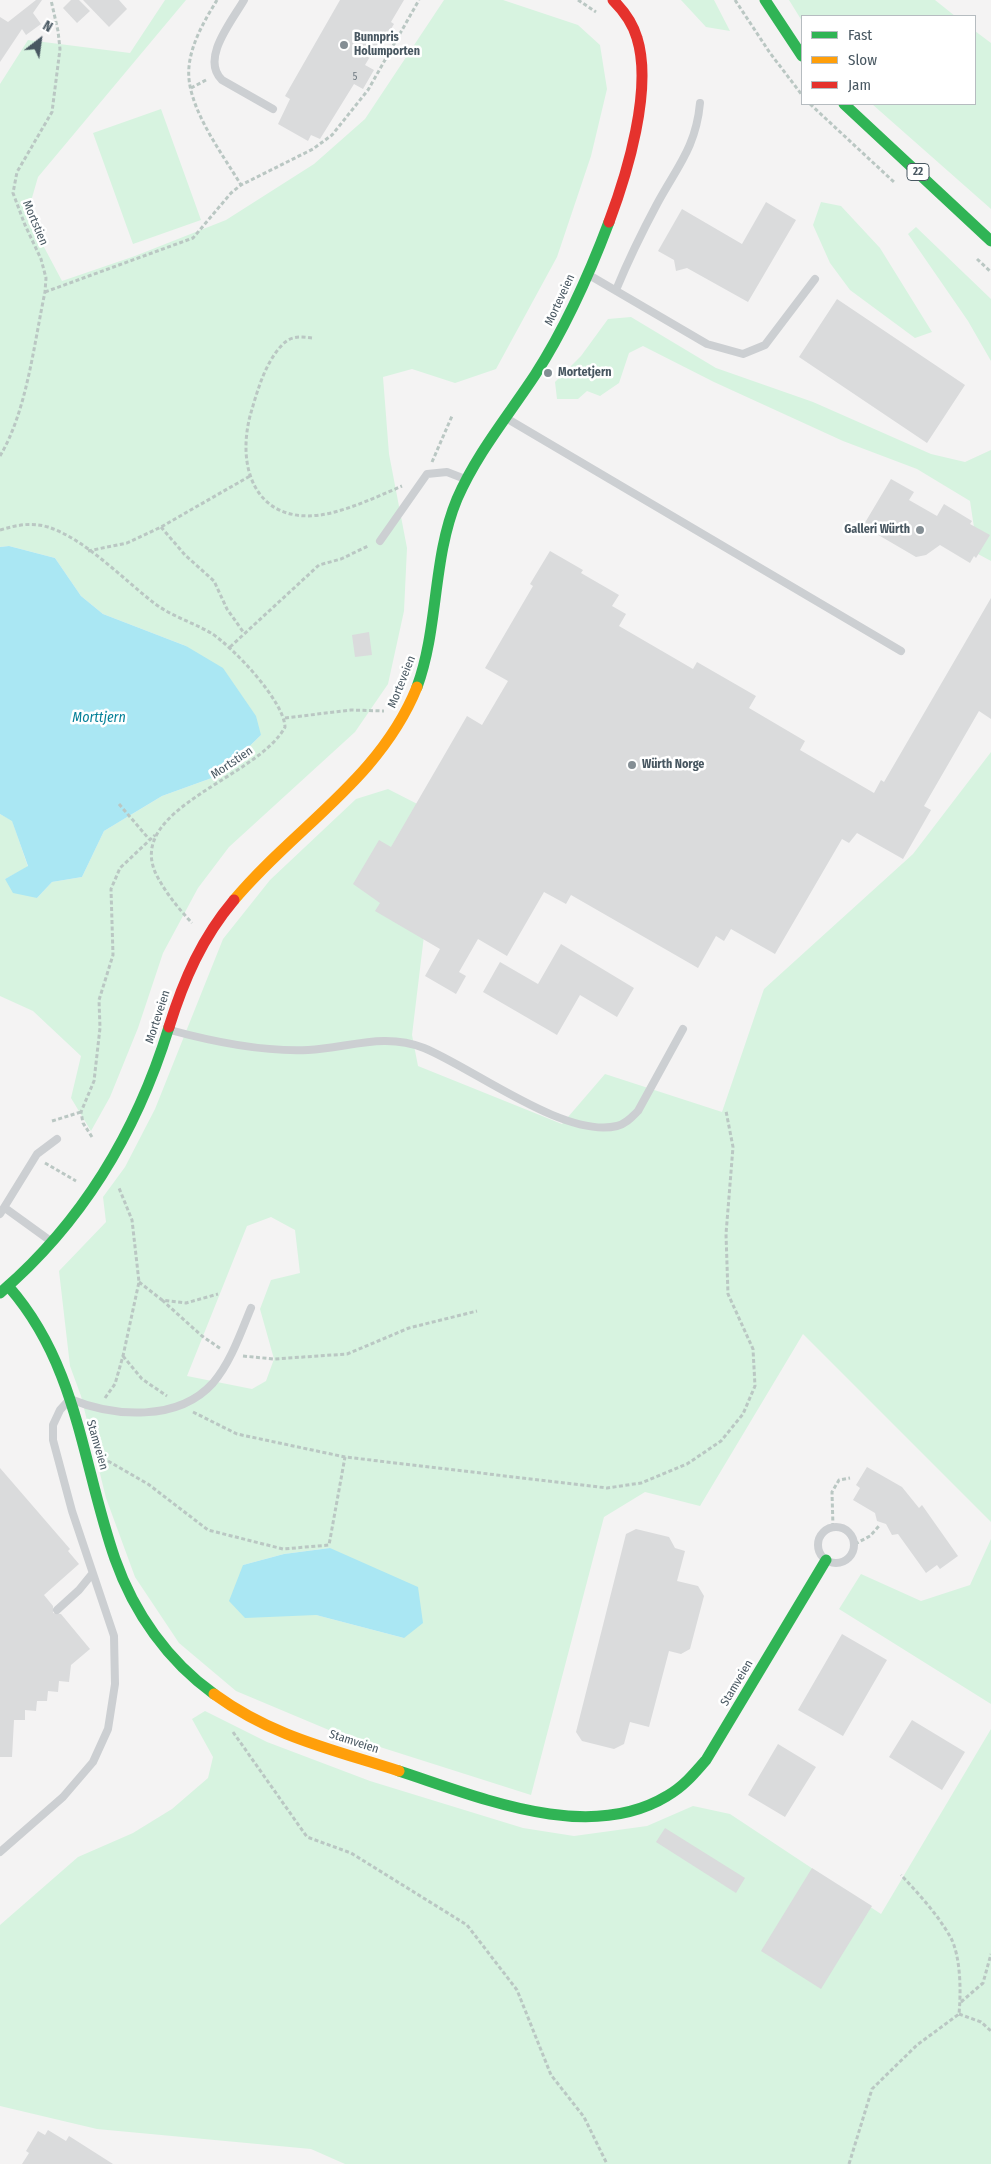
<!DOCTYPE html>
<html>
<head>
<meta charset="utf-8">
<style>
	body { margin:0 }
	#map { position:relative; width:991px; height:2164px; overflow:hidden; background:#f4f3f3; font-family:"Fira Sans Condensed",sans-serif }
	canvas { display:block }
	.legend { position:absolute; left:801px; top:15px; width:175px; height:90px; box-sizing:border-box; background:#fff; border:1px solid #b6bcc0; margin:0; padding:6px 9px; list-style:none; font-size:15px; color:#485761 }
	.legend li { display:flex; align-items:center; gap:10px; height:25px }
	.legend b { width:25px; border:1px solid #b6bcc0 }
	.north { position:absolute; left:15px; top:15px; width:50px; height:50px; -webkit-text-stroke:4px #fff; paint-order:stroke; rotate:30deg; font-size:14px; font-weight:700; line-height:20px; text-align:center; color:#485761 }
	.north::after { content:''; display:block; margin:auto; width:18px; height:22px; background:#485761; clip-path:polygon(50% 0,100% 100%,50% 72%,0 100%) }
</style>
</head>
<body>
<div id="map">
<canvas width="991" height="2164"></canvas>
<ul class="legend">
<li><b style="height:6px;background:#30b455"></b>Fast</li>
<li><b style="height:6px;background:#ff9f0a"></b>Slow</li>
<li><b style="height:6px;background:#e5322d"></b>Jam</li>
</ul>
<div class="north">N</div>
</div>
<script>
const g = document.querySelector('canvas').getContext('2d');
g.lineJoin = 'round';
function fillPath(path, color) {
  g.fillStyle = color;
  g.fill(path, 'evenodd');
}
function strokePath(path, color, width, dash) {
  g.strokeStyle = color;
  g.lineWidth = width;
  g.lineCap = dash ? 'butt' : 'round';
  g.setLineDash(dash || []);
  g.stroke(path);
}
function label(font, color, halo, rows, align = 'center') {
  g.font = font + ' "Fira Sans Condensed",sans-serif';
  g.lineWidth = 5;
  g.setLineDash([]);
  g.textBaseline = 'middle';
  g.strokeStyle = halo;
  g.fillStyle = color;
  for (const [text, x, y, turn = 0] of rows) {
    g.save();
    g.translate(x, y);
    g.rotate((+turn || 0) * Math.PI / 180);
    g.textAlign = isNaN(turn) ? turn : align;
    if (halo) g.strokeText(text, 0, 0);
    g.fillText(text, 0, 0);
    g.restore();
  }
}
fillPath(new Path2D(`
	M165,0h21l-148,177 -11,38 35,66 73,-25 91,-36 88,-56 51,-45 79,-119h59l75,25 22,20 7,44 -16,67 -34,101 -61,112 -41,14 -43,-14 -29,8 6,77 18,94 -3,63 -16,73 -33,48 -126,115 -31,41 -35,65 -25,75 -28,69 -19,34 -20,-33 10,-42 -48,-45 -33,-15v-182l12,6 16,47 -23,12 32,19 15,-16 30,-5 22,-46 58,-35 58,-21 41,-40 -75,-89 -83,-32 -22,-18 -26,-38 -46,-12 -9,1v-463l28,-44 102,13z
	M681,0h33l16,31 -24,-4z
	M789,0h146l20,16h-153v5z
	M975,31l16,12v166l-119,-105h103z
	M161,109l40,111 -68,24 -40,-111z
	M821,202l20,4 39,42 52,84 -17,6 -65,-48 -20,-27 -17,-38z
	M916,227l75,72v62l-23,-40 -60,-87z
	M631,317l85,51 97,34 118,52 34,8 26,-12v111l-13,-7 -8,-53 -53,-32 -74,-28 -129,-59 -71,-36 -14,7 -10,30 -19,13 -13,-5 -9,8h-21l-2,-17 26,-26 27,-37z
	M991,752v770l-188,-188 -103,172 -55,-14 -41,25 -73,278 -195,-62 -100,-42 -57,-48 -44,-66 -29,-79 -25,-102 -11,-30 -11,-95 47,-49 -3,-25 22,-30 30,-58 68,-170 47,-59 86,-81 32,-10 45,23 4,16 -25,207 6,31 144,58 43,-50 117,38 42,-123 149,-135zM271,1217l24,13 5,43 -29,7 -11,29 14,50 -8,22 -14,8 -65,-13 60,-150zM330,1548l74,90 -88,-23 -73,-50 41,-11z
	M991,1539v165l-152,-95 22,-35 60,27 49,-16z
	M205,1711l62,31 103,39 153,47 51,8 73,-10 46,-20 37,8 151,100 110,-185v435h-646l-34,-15 -214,-20 -97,-23v-181l78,-68 55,-24 39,-24 36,-31 5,-21 -21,-38z`), '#d7f3e0');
fillPath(new Path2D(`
	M9,546l46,12 26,38 22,18 83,32 37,22 33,48 5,19 -41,40 -58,21 -58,35 -22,46 -30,5 -15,16 -24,-5 -8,-14 23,-13 -16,-45 -12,-7v-267z
	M330,1548l88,39 5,36 -19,15 -88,-23 -71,3 -16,-17 14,-36 41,-11z`), '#aae7f3');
fillPath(new Path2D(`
	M36,0h6l-9,13 8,11 -15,11 -4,-6 -22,33v-45l8,5z
	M71,0h8l11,11 -13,12 -14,-15z
	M83,0h36l8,9 -18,18z
	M340,0h64l-13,22 3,2 -8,13 -3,-2 -18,30 9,5 -11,19 -9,-5 -34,55 -9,-4 -3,6 -30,-17 12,-25 -5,-3z
	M766,202l30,18 -48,82 -61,-34 -11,3 -2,-11 -16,-9 24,-42 60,35z
	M837,299l128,86 -38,58 -128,-86z
	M891,479l23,13 -5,8 28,16 7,-12 28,17 -2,3 20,11 -14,23 -2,-2 -4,7 -30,-18 -14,10 -10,2 -53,-31z
	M550,551l33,19 -2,3 38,22 -7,11 14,8 -7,12 74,43 4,-7 59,34 -7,12 56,33 -5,9 74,43 7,-13 3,2 107,-184v121l-12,-8 -55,95 7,4 -28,49 -46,-26 -8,10 -7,-4 -67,115 -44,-25 -7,12 -8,-5 -18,32 -127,-73 -5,9 -22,-12 -37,64 -29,-17 -19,33 7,4 -10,18 -31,-18 15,-27 -65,-38 5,-8 -27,-19 26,-44 12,7 76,-131 15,9 26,-44 -23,-13 48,-82 -3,-2z
	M369,632l3,23 -17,2 -3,-22z
	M561,944l73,44 -17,29 -37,-22 -23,40 -74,-43 17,-30 38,22z
	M867,1467l35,20 17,21 3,-3 36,51 -18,13 -3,-4 -11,8 -28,-39 -6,1 -6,-11 -9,-3 -2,-8 -22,-13 7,-12 -4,-3z
	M0,1468l70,81 -2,2 11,13 -35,31 9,11v7l8,1 29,35 -19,16 -2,17 -10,-1 -1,11 -10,-1 -1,10h-10l-1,10 -11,-1v10h-11l-2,37h-12z
	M636,1529l33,8 6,11 10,3 -8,30 21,5 6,10 -14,53 -9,5 -12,-3 -20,76 -19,-5 -6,22 -10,5 -32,-8 -6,-9 50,-198z
	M842,1634l45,26 -44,76 -45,-26z
	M912,1720l53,32 -23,38 -53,-33z
	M778,1744l38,23 -31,50 -37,-22z
	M665,1828l80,50 -9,15 -80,-51z
	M812,1868l60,38 -51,83 -60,-38z
	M48,2130l18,11 3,-5 44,28h-91l7,-11 -3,-2 12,-20 7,4z`), '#dadbdc');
strokePath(new Path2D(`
	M217,0c-12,20 -26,43 -28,67 -4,38 33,86 52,118
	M578,0l18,12
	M735,0l35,53 32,42
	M191,88l17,-9
	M810,104l85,79
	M977,259l14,13
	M45,292l148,-54 38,-45 10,-8 72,-36 19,-14 36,-45 51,-90
	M312,338c-10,-1 -20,-3 -29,6 -18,18 -26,48 -33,72 -15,60 12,113 81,97 24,-6 48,-17 71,-27
	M0,456c27,-45 34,-113 45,-164l1,-14 -5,-19 -16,-34 -12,-32 4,-21 35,-60 8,-63 -2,-18 -7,-31
	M432,462l20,-46
	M161,527l24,28 29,26 13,28 17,24
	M0,530c17,-5 31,-8 48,-3 37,12 75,52 106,76 17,13 38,19 57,30 22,14 73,68 74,94 -27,51 -160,81 -129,147 9,18 22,34 36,49
	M88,551l39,-8 34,-16 89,-51
	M230,647l89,-82 22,-6 27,-13
	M285,718l66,-8 33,1
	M119,804l30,35
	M52,1121l29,-9
	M92,1137l-9,-14 -2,-11 13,-31 6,-53 -1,-28 14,-45 -2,-66 9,-21 35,-33
	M45,1163l31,18
	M139,1282l23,18 24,3 32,-9
	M162,1300l40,36 19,13
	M123,1356l19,23 25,17
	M243,1356l31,3 73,-5 62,-26 68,-17
	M105,1398l10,-14 8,-28 16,-74 -7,-62 -13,-32
	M193,1412l44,22 108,23 262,31 34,-5 46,-19 34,-23 22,-27 12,-28 -2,-37 -25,-55 -2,-60 7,-87 -7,-36
	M108,1461l40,23 60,46 75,19 46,-4 16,-88
	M833,1527l-1,-35 7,-12 11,-2
	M855,1544l15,-8 9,-10
	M233,1732l74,105 44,16 116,72 50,65 34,85 33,42 23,47
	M961,2002l22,-19 8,-29
	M959,2014l22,8 10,9
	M849,2164l23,-75 45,-44 42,-31c2,-21 2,-56 -8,-76 -13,-23 -32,-44 -50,-63`), '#bac7c3', 3, [4, 2.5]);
strokePath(new Path2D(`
	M244,0c-12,21 -44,59 -22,80l51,29
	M589,275l118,69 36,10 22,-9 50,-66
	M616,290c12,-29 26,-58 41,-86 20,-37 39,-57 43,-101
	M506,418l395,233
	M380,541l47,-67 20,-2 18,7
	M170,1030c44,12 92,22 138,20 40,-2 76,-18 116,-2 49,20 141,91 193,78 9,-2 15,-9 21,-15l45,-82
	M5,1208l47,34
	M0,1214l37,-60 20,-15
	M818 1545a18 18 0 1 1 36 0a18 18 0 1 1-36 0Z
	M57,1610l22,-20 13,-16
	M0,1852l63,-55 30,-35 15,-33 7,-45 -1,-48 -42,-125 -19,-71v-15l7,-15 10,-11c44,18 108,23 143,-16 18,-21 28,-51 38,-75`), '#cccfd2', 8);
strokePath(new Path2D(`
	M765,0l37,56
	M844,104l147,137
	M417,687c22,-60 15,-128 40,-188 20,-46 51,-83 78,-124 31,-48 54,-100 74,-153
	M9,1287c69,79 73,177 106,272 19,54 53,102 99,135
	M0,1293c83,-71 137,-162 169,-266
	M399,1771c80,26 189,73 268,25 16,-9 27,-22 39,-36l120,-200`), '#30b455', 11);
strokePath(new Path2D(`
	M234,900c61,-73 146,-121 183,-213
	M214,1694c59,43 117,55 185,77`), '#ff9f0a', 11);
strokePath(new Path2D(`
	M609,222c18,-48 44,-133 28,-184 -4,-14 -13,-27 -24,-38
	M169,1027c15,-48 33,-89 65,-127`), '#e5322d', 11);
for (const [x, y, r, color] of [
	[344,45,5,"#848e94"],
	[548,373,5,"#848e94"],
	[920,530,5,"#848e94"],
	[632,765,5,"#848e94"]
]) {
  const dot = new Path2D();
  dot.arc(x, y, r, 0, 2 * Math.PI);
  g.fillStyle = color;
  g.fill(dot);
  strokePath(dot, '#fff', 2);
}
label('10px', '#6e7981', null, [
	["5",355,77]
]);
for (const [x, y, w] of [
	[918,172,22]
]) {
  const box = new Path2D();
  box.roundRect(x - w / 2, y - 8.5, w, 17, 4);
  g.fillStyle = '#fff';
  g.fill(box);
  strokePath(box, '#485761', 1);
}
label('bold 11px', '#485761', null, [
	["22",918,172]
]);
label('bold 12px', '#485761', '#fff', [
	["Bunnpris",354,38],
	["Holumporten",354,52],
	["Mortetjern",558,373],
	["Galleri Würth",910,530,"right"],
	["Würth Norge",642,765]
], 'left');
label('12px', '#485761', '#fff', [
	["Mortstien",35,223,67],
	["Morteveien",560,300,-65],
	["Morteveien",402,682,-68],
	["Mortstien",232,763,-34],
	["Morteveien",158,1017,-72],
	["Stamveien",97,1445,74],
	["Stamveien",737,1683,-59],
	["Stamveien",354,1742,18]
]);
label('italic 14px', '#058198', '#fff', [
	["Morttjern",99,718]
]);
</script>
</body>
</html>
